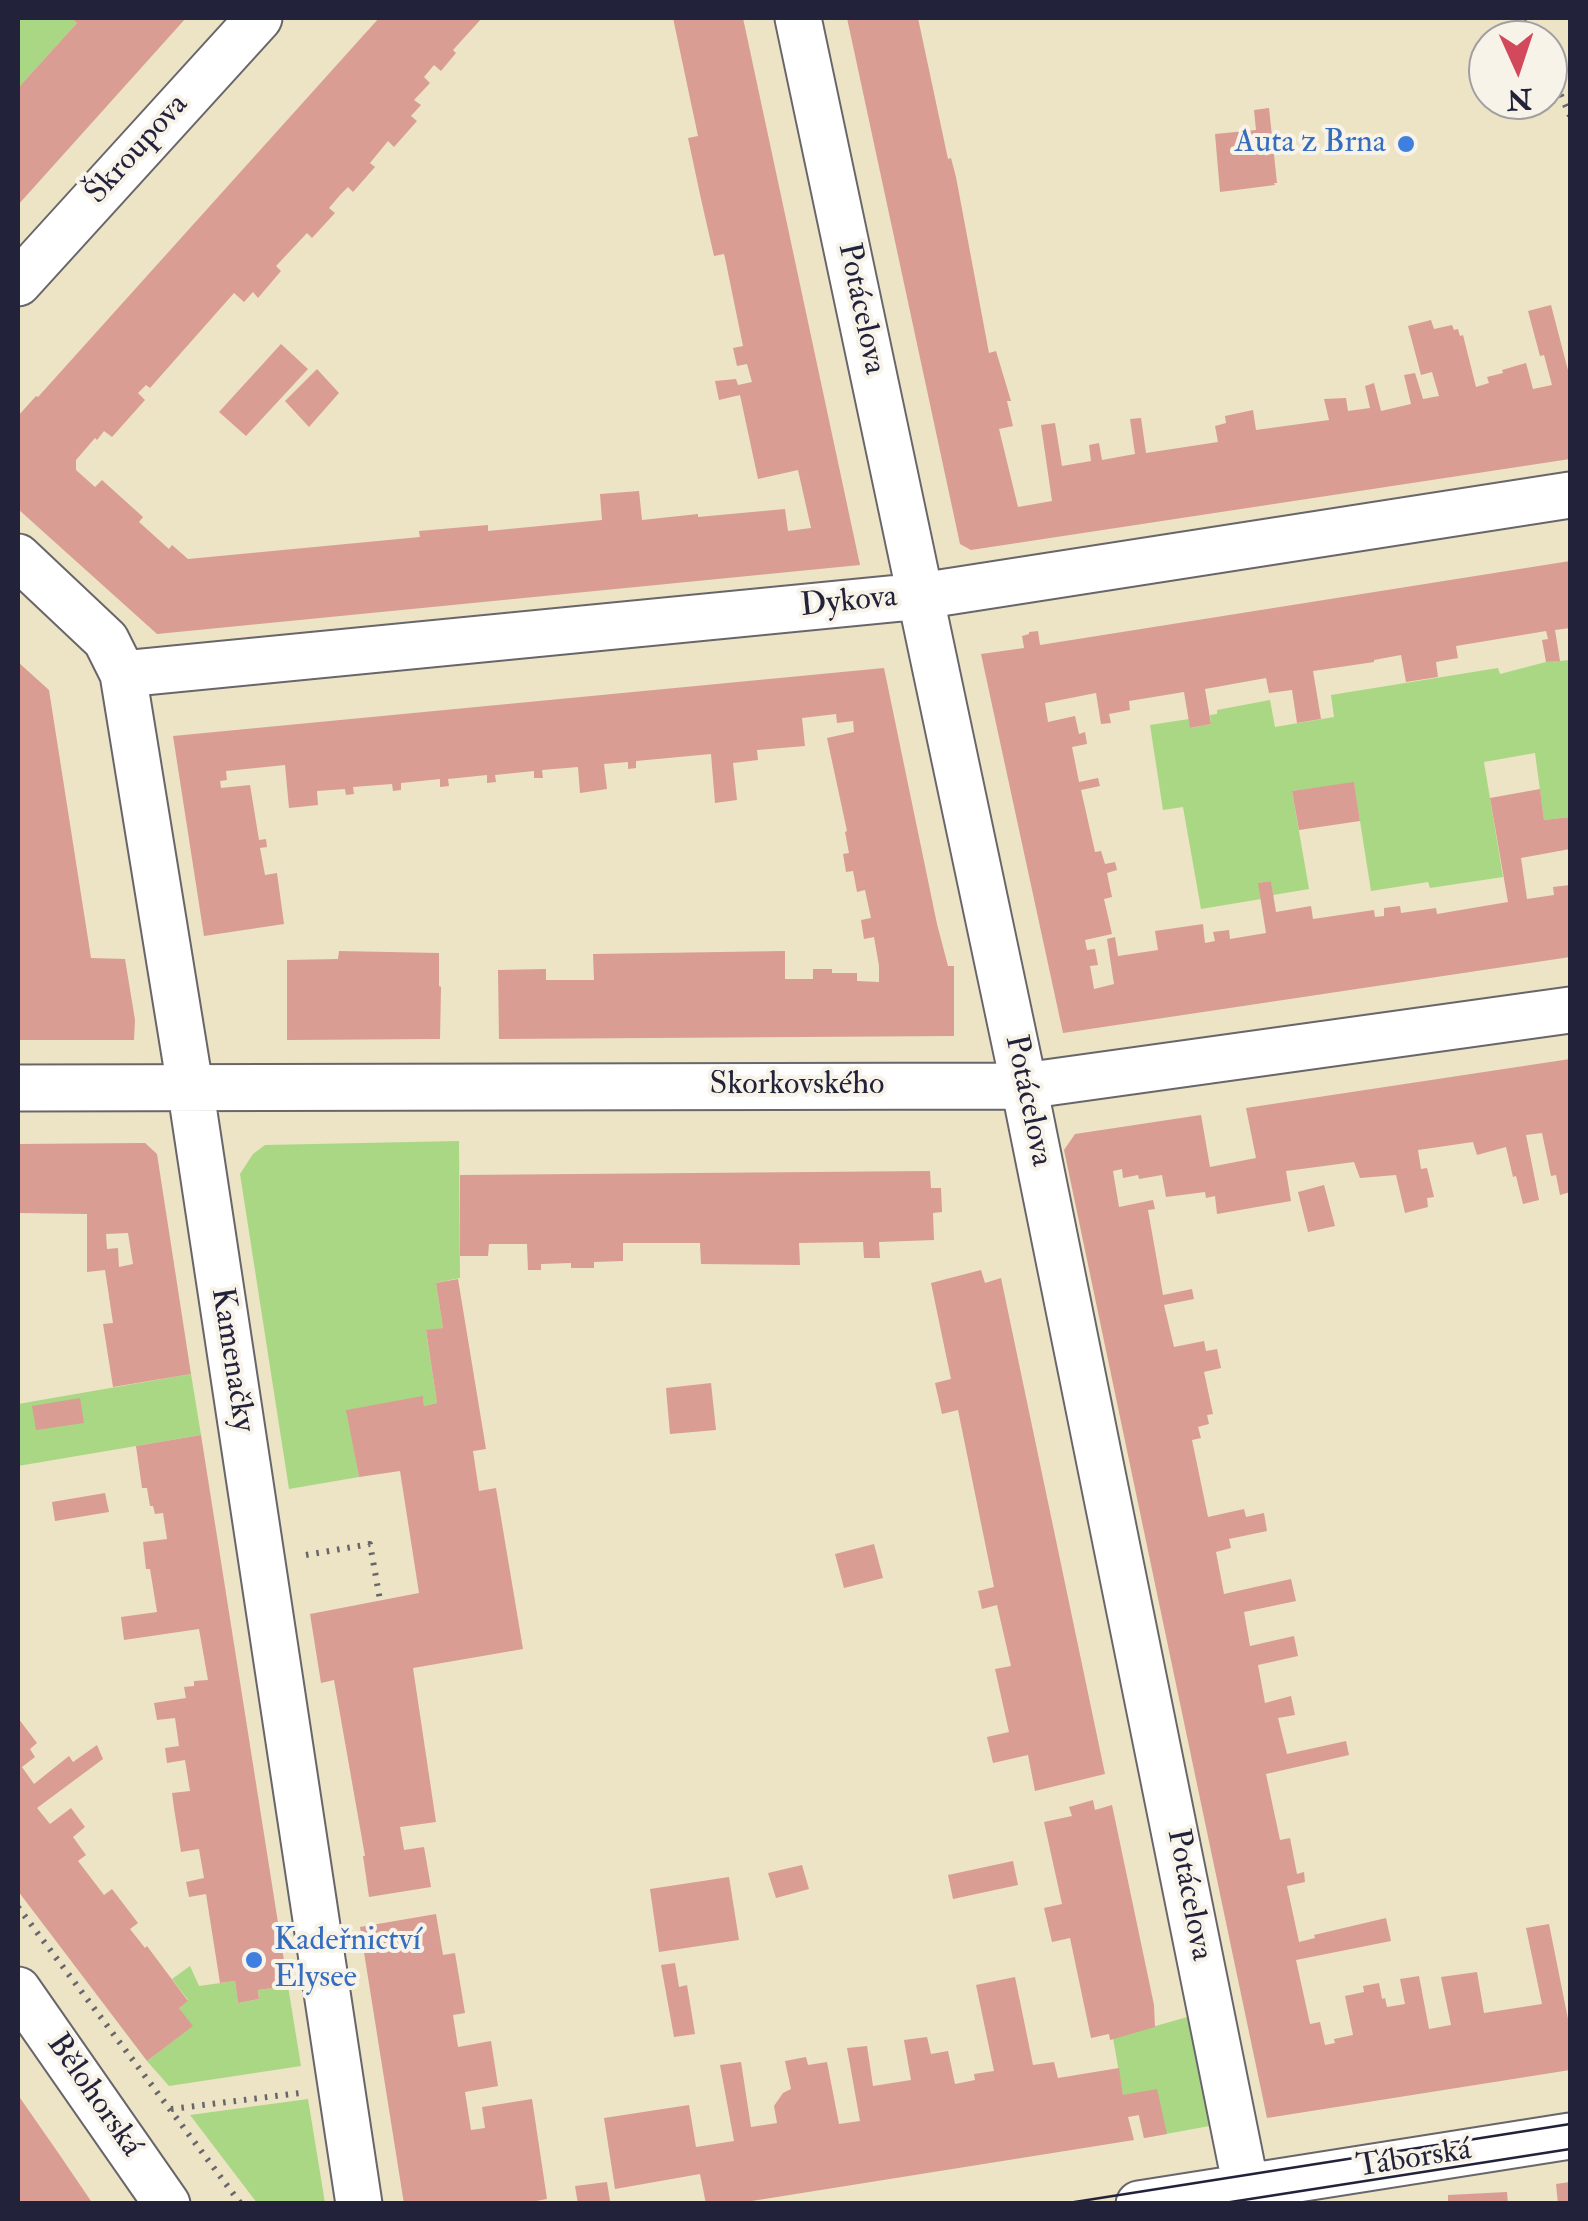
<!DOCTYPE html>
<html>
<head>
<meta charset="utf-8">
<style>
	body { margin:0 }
	#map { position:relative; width:1588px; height:2221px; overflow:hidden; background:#ece4c5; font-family:"IM FELL Double Pica",serif }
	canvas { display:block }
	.frame { position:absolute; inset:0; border:20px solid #22223b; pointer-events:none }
	.north { position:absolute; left:1468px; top:20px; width:100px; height:100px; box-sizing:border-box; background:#f7f3e8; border:2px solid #a29fa3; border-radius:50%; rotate:177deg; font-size:28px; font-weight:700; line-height:40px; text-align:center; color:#22223b }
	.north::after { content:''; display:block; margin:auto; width:35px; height:45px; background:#d1495b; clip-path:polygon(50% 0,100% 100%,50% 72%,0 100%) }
</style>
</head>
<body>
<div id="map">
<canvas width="1588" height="2221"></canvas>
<div class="frame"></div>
<div class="north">N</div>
</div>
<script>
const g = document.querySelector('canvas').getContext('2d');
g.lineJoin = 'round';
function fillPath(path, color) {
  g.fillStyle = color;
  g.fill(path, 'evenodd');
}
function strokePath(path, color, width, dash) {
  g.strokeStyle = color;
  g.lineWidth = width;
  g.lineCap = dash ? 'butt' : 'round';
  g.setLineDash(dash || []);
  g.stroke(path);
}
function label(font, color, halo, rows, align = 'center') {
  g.font = font + ' "IM FELL Double Pica",serif';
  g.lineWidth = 8;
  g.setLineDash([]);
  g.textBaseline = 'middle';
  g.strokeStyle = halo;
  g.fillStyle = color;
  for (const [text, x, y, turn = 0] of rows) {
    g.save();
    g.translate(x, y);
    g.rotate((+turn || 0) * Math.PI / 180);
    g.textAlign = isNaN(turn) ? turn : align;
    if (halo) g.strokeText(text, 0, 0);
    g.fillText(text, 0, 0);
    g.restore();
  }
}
fillPath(new Path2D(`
	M18,18h53l6,5 -59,65z
	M1570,660v157l-26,3 -9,-67 -51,9 19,115 -73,11 -2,-6 -57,9 -17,-108 -62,8 17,98 -36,6 -2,-14 -12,2 2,16 -60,10 -18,-102 -20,3 -13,-85 39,-6 2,9 20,-4 -1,-9 7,-1v-4l53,-10 5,27 59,-10 -3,-22 167,-27 2,6 46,-12z
	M459,1141l1,137 -24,5 7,45 -17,3 11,72 -13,3 -1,-9 -76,13 12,67 -70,12 -49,-315 13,-20 12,-9z
	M191,1374l10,61 -183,31v-62z
	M190,1966l9,20 36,-5 3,22 21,-4 -1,-9 30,-4 13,80 -132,20 -22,-25 45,-35 -13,-18 9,-8 -16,-21z
	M1191,2016l24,109 -71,13 -10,-43h-11l-10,-57z
	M308,2099l17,104h-68l-67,-88z`), '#aad784');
fillPath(new Path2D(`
	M71,18h115l-168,187v-117l59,-65z
	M379,18h103l-29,32 3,3 -15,18 -7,-6 -10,12 6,6 -16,17 7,5 -10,11 6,5 -23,26 -6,-6 -18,22 5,4 -22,25 -5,-5 -7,7 -12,14 6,5 -23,25 -5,-5 -31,33 5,5 -23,27 -5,-6 -9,10 -10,-9 -84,95 -4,-3 -8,8 7,7 -33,37 -8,-6 -7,9 -2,-2 -19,22v10l19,17 7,-7 41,37 -4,5 30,27 3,-4 16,14 232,-22 -1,-6 69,-6v6l114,-11 -2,-26 39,-3 3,29 56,-6v3l87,-8 3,22 23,-3 -13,-58 -40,9 -18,-84 -21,5 -4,-19 21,-2 2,6 14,-3 -5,-18 -10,2 -4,-18 10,-2 -18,-88 -1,-4 -10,2 -13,-57 -13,-61 10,-2 -25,-118h70l117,547 -703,69 -139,-125v-93l18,-20 2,1z
	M847,18h71l30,141 3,-1 5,19 33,176 7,-2 15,50h-4l6,25 -14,3 19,78 34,-6 -11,-76 14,-2 7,43 29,-5 -2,-16 10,-2 3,17 33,-6 -5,-35 11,-1 5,35 72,-11 -3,-16 11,-3 -1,-7 28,-6 3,20 73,-10 -5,-21 22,-1 2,13 22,-3 -5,-22 9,-3 7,28 30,-7 -7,-29 11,-2 8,26 16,-3 -7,-24 -11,3 -13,-49 23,-6 3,9 18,-4 2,5 4,-1 2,7 3,-1 13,52 13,-4 -2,-6 16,-4 -1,-3 24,-7 7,26 19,-4 -8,-30 -4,1 -12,-45 23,-6 19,73v81l-599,91 -11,-6z
	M1269,108l8,75h-3l1,2 -55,7 -5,-58 41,-4 -2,-20z
	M281,344l27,25 -62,67 -27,-24z
	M317,369l22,24 -30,34 -24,-26z
	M1570,561v67l-15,2 5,31 -14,1 -4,-22 6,-1 -2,-8 -90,15 2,12 -22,4 2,15 -32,5 -5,-27 -27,5v2l-61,9 8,48 -24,4 -5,-33 -23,3 -3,-15 -61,11 6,35 -21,4 -6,-36 -55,9 1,9 -21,4 2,9 -10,1 -5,-31 -51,10 3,19 27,-6 4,18 6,-2 2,12 -15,3 7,35 19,-4 2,8 -19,4 14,62 6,-1 4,13 10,-2 2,8 -10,3 5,24 -8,2 8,35 -27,6 2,10 8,-1 3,16 -8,1 4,23 20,-5 -7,-45 8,-2 3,19 40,-6 -3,-19 48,-7 2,19 10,-2 -2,-9 16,-2 1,9 36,-6 -8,-50 13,-2 5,31 35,-6 2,13 61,-9 1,7 9,-1v-8l16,-2 1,7 35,-5 1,6 71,-12 -18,-104 50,-9 4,31 26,-3v32l-49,9 6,41 27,-4 -1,-8 17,-2v72l-507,76 -82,-379 43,-6 -2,-12 7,-2v-2l9,-1 2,14z
	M18,662l31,28 42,268 34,1 10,61 -1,20h-116z
	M884,668l53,256 11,42h6v70l-455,3 -1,-69 48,-1v11h48l-1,-26 192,-3v28h28v-10h19v4h25v8l22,1v-16l-5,-29 -10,2 -3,-19 10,-2 -6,-28 -8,2 -4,-21 -7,1 -3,-18 6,-1 -4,-21 2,-1 -20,-93 27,-6 -1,-11 -16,2 -1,-9 -34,4 3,28 -48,4 1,10 -25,3 4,37 -22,3 -4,-49 -75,7v7l-8,1v-7l-24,2 3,25 -27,4 -2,-26 -36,3 1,8h-9v-7l-39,4 1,7 -9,1v-8l-39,4 1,7 -9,1v-8l-39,4v7l-8,1 -1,-7 -39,3 1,7 -8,1 -1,-6 -28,2 1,14 -29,3 -4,-43 -59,6 1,9 -7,1 1,7 29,-3 9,55 7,-1 1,8 -7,1 5,27 12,-2 7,51 -80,12 -31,-200z
	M1354,782l6,39 -61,9 -7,-39z
	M339,951l100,2v33l2,1 -1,52 -153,1v-80l51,-1z
	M1570,1059v133l-10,3 -4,-20 -5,1 -9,-43 -16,2 13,65 -16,4 -7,-28 -3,1 -7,-30 -29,8 -4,-13 -55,8 3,19 6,-1 7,29 -7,1 1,9 -23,6 -9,-38 -36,3 -6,-16 -68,9 5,30 -74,13 -2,-18 -9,2 -1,-6 -39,5 -4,-22 -23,4 -1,-4 -15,3 -1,-9 -9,2 6,36 34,-7 2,9 -7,1 15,85 29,-6 2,10 -30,6 10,42 30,-6 2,10 11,-2 4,19 -17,4 9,42 -6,1 2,9 -11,3 3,11 -9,2 16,77 36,-8 2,8 18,-4 3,18 -38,8 2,9 -15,4 8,42 67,-15 5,22 -52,11 6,34 44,-10 4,20 -40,9 7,38 26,-7 4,19 -17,3 9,36 59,-13 3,14 -83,19 14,66 10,-2 7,36 7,-2 1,10 -18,4 12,56 16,-4 -1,-3 72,-17 5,23 -95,19 14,64 10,-2 5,23 10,-2 -1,-4 19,-4 -8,-39 19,-4 -1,-6 16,-3 3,16 3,-1 2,9 18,-3 -5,-25 19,-3 10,53 22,-4 -10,-48 36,-5 7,41 58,-9 -16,-76 23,-4 21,105v41l-303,48 -203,-968 11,-16 126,-19 9,52 46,-9 -10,-50z
	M145,1143l12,11 34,220 -78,13 -10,-63 10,-1 -8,-53 -18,2v-58l-69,-1v-69zM128,1233l5,31 -14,3 -1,-19 -11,1 -1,-15z
	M930,1171l1,17h10l1,24 -9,1 1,27 -55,2 1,16h-16l-1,-16 -64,1 1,22 -99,-1 -1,-21h-77v18l-29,1v6h-23v-5l-30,1v6h-13l-1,-26h-38l-1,12h-28v-81z
	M1324,1185l11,41 -27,6 -10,-40z
	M981,1270l4,13 16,-5 104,496 -70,17 -7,-36 -35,8 -6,-26 22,-5 -14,-63 16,-3 -14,-61 -15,4 -4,-18 16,-4 -36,-177 -16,4 -7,-31 16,-4 -20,-96z
	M458,1279l28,170 -13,2 6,40 17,-3 27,161 -110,19 23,154 -36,5 4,23 20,-3 7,40 -62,10 -6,-41h2l-31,-176 -13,3 -11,-69 109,-21 -19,-122 -41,6 -13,-67 77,-14 1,10 13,-3 -11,-73 17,-2 -7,-45z
	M711,1383l5,47 -46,4 -4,-46z
	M80,1398l4,25 -48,7 -4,-24z
	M201,1435l87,551 -30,4 1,9 -21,4 -3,-22 -15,2 -14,-89 -17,3 -3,-15 18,-4 -5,-29 -18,3 -7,-44 -2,-15 18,-2 -5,-31 -18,3 -2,-15 14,-2 -4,-28 -18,2 -3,-17 32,-5 -2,-11 10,-1v-5l14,-1 -9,-51 -75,11 -3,-23 36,-5 -7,-43h-4l-3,-27 24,-3 -4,-26 -8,1 -2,-8h-3l-3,-18h-5l-6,-42z
	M105,1493l4,19 -54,9 -3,-19z
	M874,1544l9,34 -39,10 -9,-34z
	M18,1718l19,25 -7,6 5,8 -13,10 12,17 35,-28 4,6 24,-17 6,14 -66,49 13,16 21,-16 14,19 -12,10 13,18 -8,6 26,34 8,-6 26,34 -8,6 15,19 2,-2 41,55 -9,7 14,18 -46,35 -129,-170z
	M1093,1800l2,10 17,-5 42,200 1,22 -45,13 -1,-6 -18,4 -21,-100 -18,4 -8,-34 18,-4 -18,-82 28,-6 -3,-9z
	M1013,1861l5,24 -65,14 -5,-24z
	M802,1865l7,24 -33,9 -8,-25z
	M729,1877l10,63 -80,12 -9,-63z
	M436,1914l7,41 12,-2 10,60 -12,2 5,32 33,-6 7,45 -33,6 6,38 14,-2 -3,-21 50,-8 15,100 -27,5h-116l-44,-277z
	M675,1963l4,24 8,-2 8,49 -21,3 -13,-72z
	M1015,1977l18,88 21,-3 4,16 61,-10 4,27 34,-6 10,45 -23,4 -5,-23 -11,2 6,23 -401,64h-27l-6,-30 -85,15 -11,-71 85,-13 7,42 38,-6 -14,-76 21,-3 10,65 26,-4 -3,-17 9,-13 8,-4 -6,-28 21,-4 2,8 19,-3 12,62 21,-3 -13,-73 20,-2 6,40 38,-6 -7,-40 23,-3 4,17 17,-3 7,33 20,-4 -1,-6 20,-3 -18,-86z
	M18,2095l41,59 34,50h-75z
	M607,2182l3,19 -32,3 -3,-18z
	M1570,2182v22h-12l-2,-20z
	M1507,2192l1,12h-60v-9z`), '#d99d93');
const minor = new Path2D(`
	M798,18l226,1068 222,1101
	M18,283l241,-265
	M18,557l88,83 17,34 67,412 169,1118
	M123,674l798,-78 649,-101
	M18,1088l1006,-2 546,-76
	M18,1990l149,214
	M1139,2204l431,-68`);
strokePath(minor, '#69666b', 49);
strokePath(new Path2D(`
	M1526,18l10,22
	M1548,66l22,50
	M306,1555l64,-11 10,56
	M18,1907l223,297
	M171,2109l129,-16`), '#69666b', 6, [2.5, 8]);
strokePath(minor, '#fff', 45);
strokePath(new Path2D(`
	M1062,2204l508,-80
	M1218,2204l352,-55`), '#22223b', 2.5);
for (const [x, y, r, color] of [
	[1406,144,10,"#3f7fe0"],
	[254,1960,10,"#3f7fe0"]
]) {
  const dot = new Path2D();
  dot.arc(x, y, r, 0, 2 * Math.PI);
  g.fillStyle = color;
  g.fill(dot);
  strokePath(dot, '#f7f3e8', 4);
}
label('32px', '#366cbe', '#f7f3e8', [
	["Auta z Brna",1386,144],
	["Kadeřnictví",274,1942,"left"],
	["Elysee",274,1979,"left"]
], 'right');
label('32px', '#22223b', '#f7f3e8', [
	["Škroupova",138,150,-48],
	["Potácelova",860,309,78],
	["Dykova",849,603,-6],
	["Skorkovského",797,1086],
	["Potácelova",1027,1101,78],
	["Kamenačky",231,1360,81],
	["Potácelova",1188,1895,79],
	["Bělohorská",93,2096,55],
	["Táborská",1414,2160,-9]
]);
</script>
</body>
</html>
